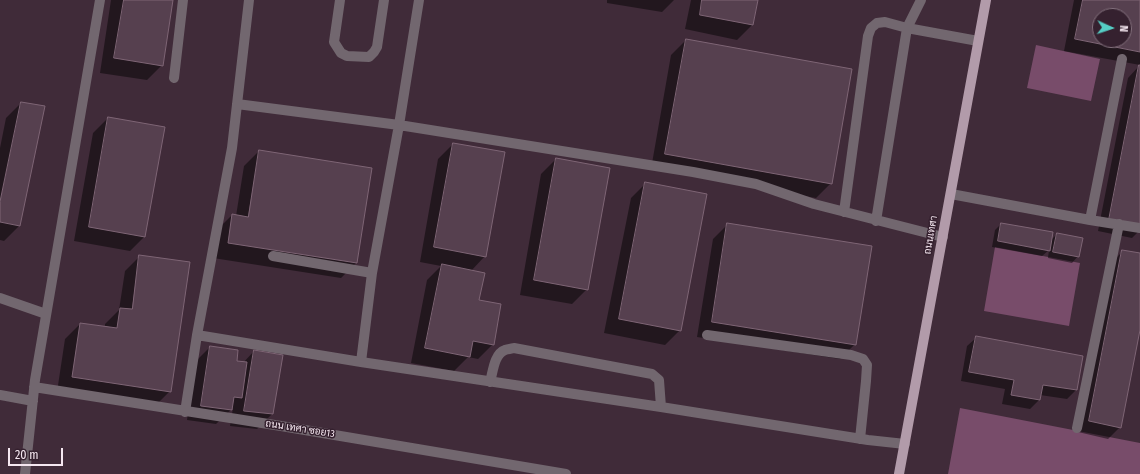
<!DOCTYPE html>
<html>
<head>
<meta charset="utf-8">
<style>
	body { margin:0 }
	#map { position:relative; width:1140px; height:474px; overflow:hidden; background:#402b39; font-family:"Fira Sans Condensed",sans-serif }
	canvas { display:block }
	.north { position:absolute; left:1092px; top:8px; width:40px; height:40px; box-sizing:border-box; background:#35212f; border:1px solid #82707c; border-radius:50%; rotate:93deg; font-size:11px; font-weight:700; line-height:16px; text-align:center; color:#f5e7f0 }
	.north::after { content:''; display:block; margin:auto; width:14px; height:18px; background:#55cec5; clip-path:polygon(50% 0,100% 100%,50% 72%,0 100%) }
	.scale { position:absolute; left:8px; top:448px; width:55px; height:18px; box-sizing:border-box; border:2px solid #f5e7f0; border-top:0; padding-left:5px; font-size:12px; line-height:14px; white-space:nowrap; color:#f5e7f0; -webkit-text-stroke:3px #35212f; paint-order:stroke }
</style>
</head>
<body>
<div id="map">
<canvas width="1140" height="474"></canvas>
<div class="north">N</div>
<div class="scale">20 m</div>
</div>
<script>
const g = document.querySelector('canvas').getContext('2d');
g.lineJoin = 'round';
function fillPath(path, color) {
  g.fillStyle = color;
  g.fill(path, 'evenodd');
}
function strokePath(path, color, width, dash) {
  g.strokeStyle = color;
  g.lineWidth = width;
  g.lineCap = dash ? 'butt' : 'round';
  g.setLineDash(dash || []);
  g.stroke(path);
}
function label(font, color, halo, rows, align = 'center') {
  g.font = font + ' "Fira Sans Condensed",Sarabun,sans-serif';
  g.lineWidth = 3;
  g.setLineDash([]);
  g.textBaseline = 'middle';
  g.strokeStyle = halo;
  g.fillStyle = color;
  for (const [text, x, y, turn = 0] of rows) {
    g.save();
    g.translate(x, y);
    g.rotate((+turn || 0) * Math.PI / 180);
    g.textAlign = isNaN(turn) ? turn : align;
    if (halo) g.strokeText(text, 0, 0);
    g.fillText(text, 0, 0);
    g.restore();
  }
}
fillPath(new Path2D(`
	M1036,45l64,14 -9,42 -64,-13z
	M995,247l85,16 -11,63 -85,-15z
	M960,408l180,35v31h-192z`), '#784c6a');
fillPath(new Path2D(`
	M111,0h61l-10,65 -15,15 -47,-7z
	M607,0h67l-12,12 -55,-9z
	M691,0h66l-5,25 -15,15 -52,-11z
	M1074,0h66v65l-76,-14zM1100,16h24v24h-24z
	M686,40l145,143 -15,15 -165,-29 20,-114z
	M1140,65v165l-8,8 -34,-7 30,-153z
	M21,103l23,4 -25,119 -15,15 -4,-1v-92l6,-30z
	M108,118l37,118 -15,15 -56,-10 19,-108z
	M453,144l32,112 -14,15 7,30 15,43 -15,15 -10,-2 -14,14 -43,-8 16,-83 14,-14 -21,-4 18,-103z
	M259,151l97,112 -15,15 -128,-20 4,-28 15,-15 4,1 8,-50z
	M556,159l31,130 -15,15 -52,-9 21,-121z
	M646,183l34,147 -15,15 -61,-12 27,-135z
	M728,224l127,120 -15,15 -143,-22 16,-98z
	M1001,224l49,17 7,-7 21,22 -6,7 -24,-5 1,-8 -7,6 -50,-9 3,-17z
	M1123,251l17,3v70l-20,103 -12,12 -30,-7 33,-169z
	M140,256l30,135 -15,15 -98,-14 8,-53 15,-15 25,4v-4l14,-14 6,-39z
	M977,337l105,19 -6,34 -9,9 -27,-4 -1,5 -9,9 -28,-5 3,-15 -44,-8 6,-35z
	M210,347l25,14 8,2 11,-12 18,63 -15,15 -27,-3 3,-18 -17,16 -29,-4 8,-58z`), '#0007');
const building = new Path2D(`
	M124,0h49l-10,66 -49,-8z
	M702,0h56l-5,25 -53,-10z
	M1083,0h57v52l-65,-13zM1100,16h24v24h-24z
	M686,39l166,30 -20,115 -167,-30z
	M1139,65h1v161l-31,-6z
	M21,102l24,4 -25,120 -20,-4v-20z
	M108,117l57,10 -20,110 -56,-10z
	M453,143l52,9 -19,105 -52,-10z
	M259,150l113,18 -15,95 -129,-20 4,-29 16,3z
	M556,158l54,10 -22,122 -54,-10z
	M645,182l62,12 -26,137 -62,-12z
	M727,223l145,23 -16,99 -144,-23z
	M1001,223l52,9 -3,19 -52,-10z
	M1057,233l26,5 -4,19 -26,-5z
	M1122,250l18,3v77l-19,98 -32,-7z
	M139,255l51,7 -19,130 -99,-15 8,-54 37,5 3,-20 12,1z
	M442,264l43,9 -6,27 22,4 -7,41 -21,-4 -3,16 -45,-9z
	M976,336l107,20 -6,34 -34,-5 -3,15 -29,-5 3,-15 -45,-8z
	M210,346l28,4 -1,11 10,1 -5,36 -8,-1 -2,13 -31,-4z
	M254,350l29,5 -10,59 -29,-3z`);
fillPath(building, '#56404f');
strokePath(building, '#7e6575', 1);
strokePath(new Path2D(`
	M340,0l-6,42 7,11 6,3 22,1 5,-5 3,-5 7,-47
	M174,78l9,-78
	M237,104l162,21 294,47 63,12 58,20 129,33
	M951,194l139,26 50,8
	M844,212l24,-176 3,-8 6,-5 8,-1 22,6 71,13
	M1090,220l32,-161
	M876,221l31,-193 14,-28
	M273,256l99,17
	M0,298l46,16
	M197,335l164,27 300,45 207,33 37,4
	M707,335l144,20 12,4 4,6 -1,16 -6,58
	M361,362l11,-89 27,-148 20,-125
	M490,382c3,-10 4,-28 15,-32 2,-1 6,-1 9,-2l138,26 7,6 2,27
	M34,387l247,39 285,48
	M0,395l33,6
	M185,412l12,-77 35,-187 17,-148
	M1077,428l42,-204
	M25,474l10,-94 65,-380`), '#72676f', 10);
strokePath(new Path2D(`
	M899,474l87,-474`), '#b29baa', 10);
label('10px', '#f5e7f0', '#35212f', [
	["ถนนเทศา",931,235,-80],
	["ถนน เทศา ซอย13",300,429,9]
]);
</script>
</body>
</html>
